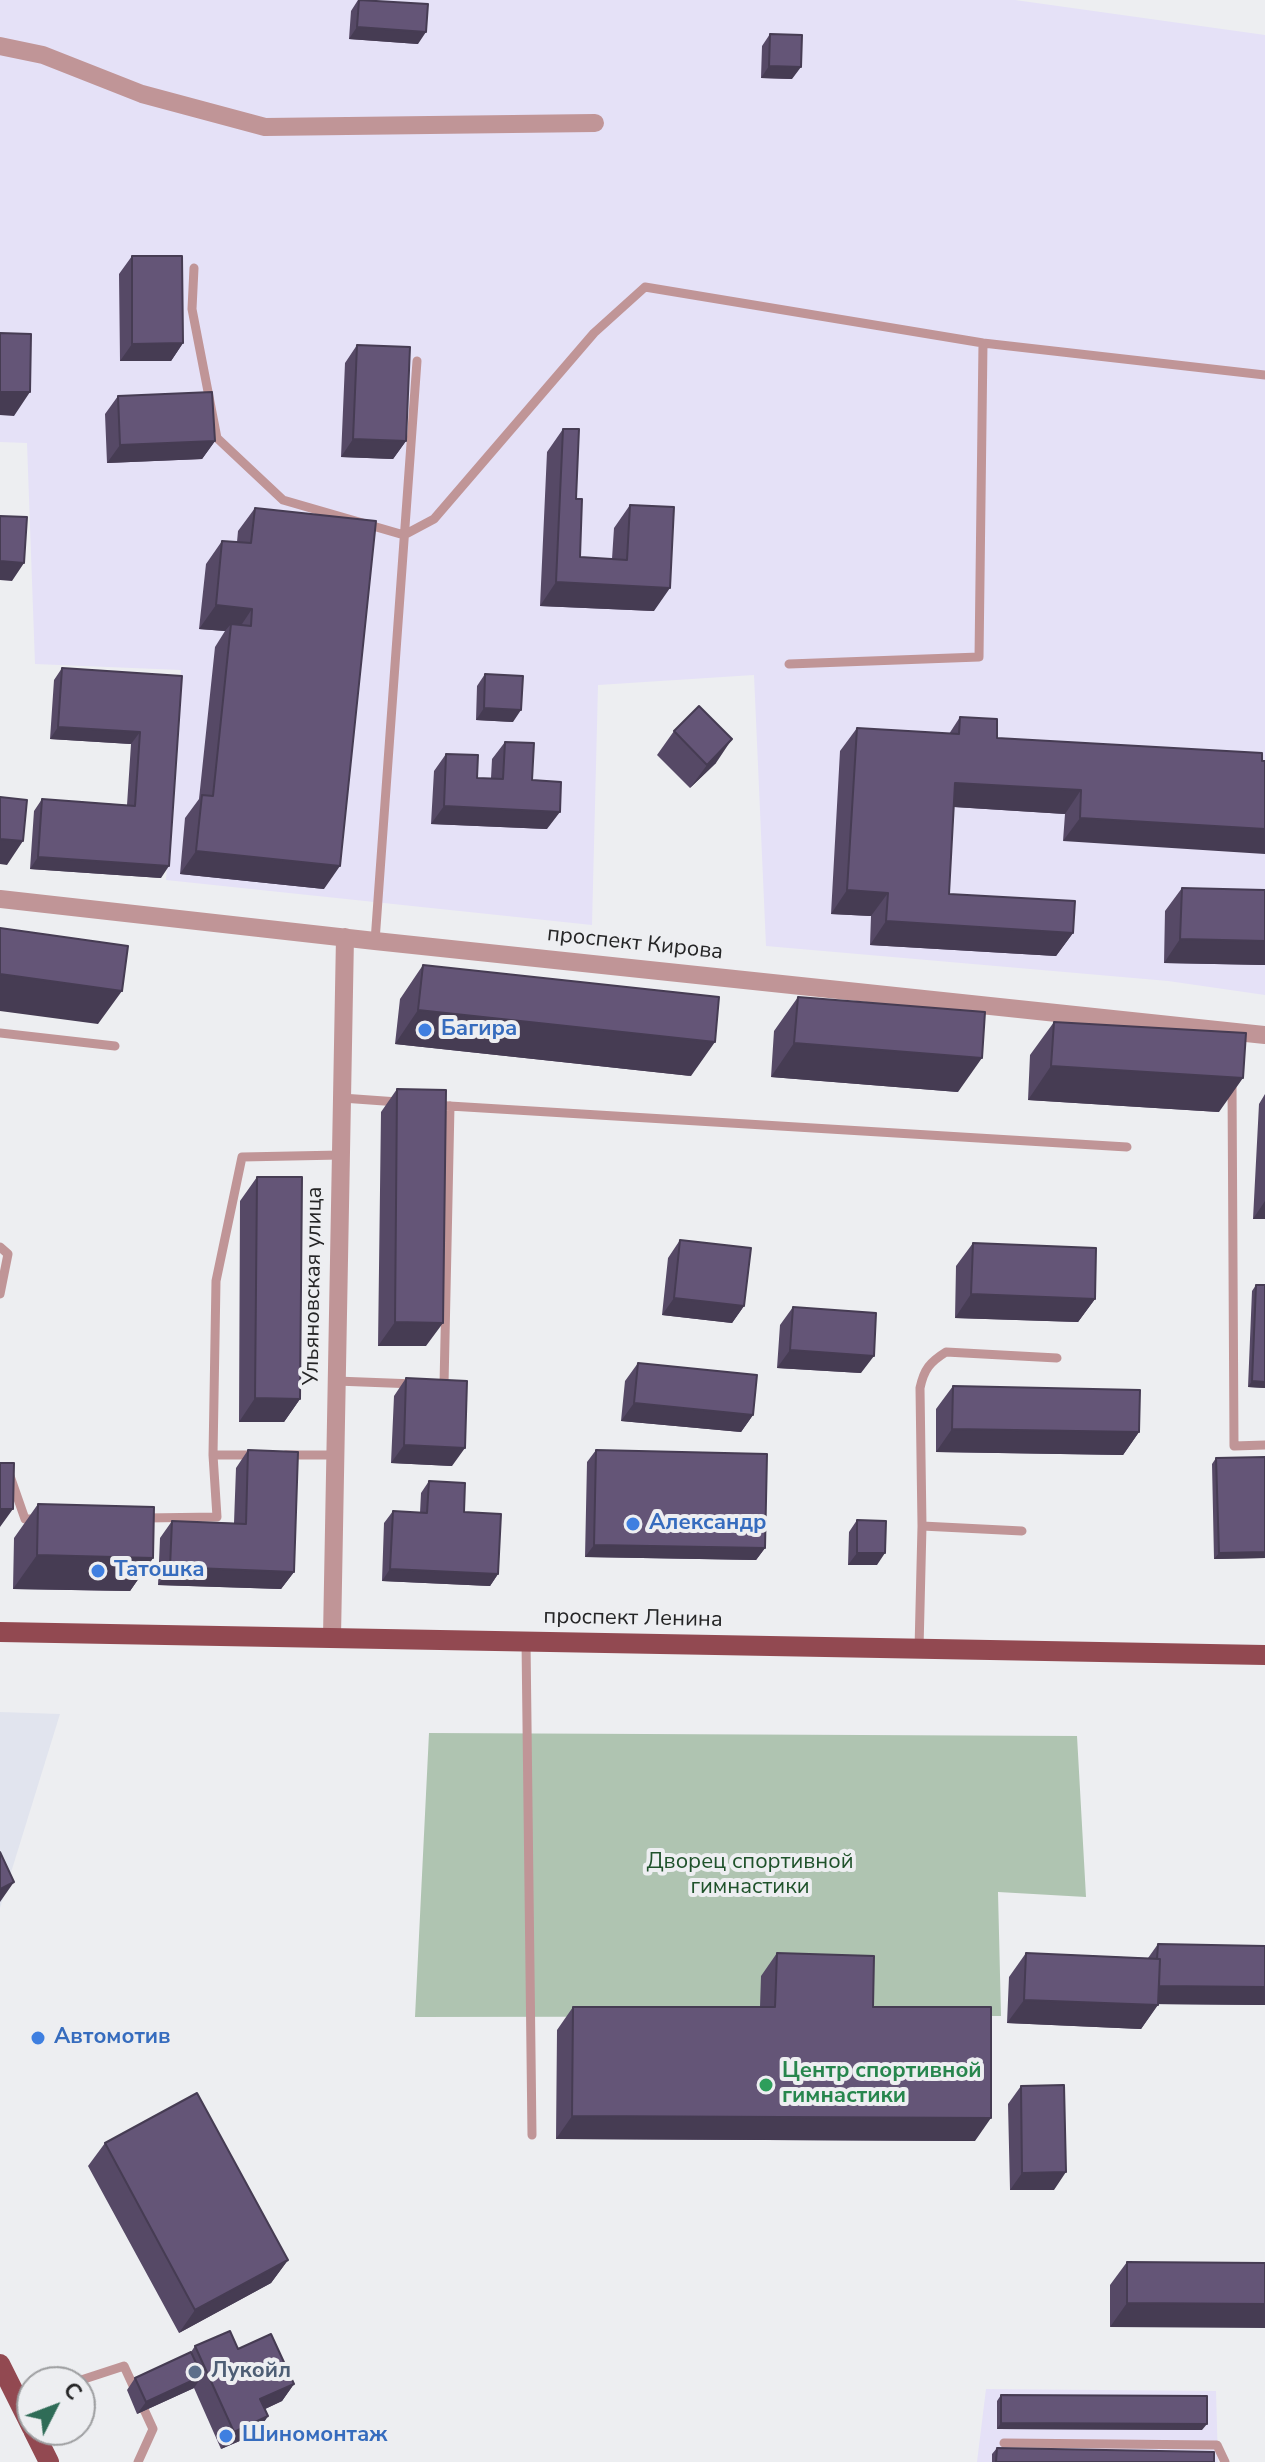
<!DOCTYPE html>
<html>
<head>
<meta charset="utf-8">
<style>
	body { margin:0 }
	#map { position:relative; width:1265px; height:2462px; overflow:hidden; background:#edeef1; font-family:"Nunito Sans",sans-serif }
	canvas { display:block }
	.north { position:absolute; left:16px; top:2366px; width:80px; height:80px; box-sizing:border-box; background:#edeef1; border:2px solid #9d9ea0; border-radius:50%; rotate:48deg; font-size:22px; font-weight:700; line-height:32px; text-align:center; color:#252526 }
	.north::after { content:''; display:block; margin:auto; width:28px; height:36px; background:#2f6c57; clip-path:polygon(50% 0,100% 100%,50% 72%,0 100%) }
</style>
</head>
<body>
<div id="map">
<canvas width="1265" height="2462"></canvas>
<div class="north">С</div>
</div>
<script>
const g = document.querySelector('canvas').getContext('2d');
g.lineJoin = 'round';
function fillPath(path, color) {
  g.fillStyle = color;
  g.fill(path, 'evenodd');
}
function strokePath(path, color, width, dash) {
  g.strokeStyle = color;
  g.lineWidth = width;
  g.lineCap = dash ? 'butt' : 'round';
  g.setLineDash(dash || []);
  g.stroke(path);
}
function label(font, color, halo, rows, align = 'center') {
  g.font = font + ' "Nunito Sans",sans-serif';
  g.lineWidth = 8;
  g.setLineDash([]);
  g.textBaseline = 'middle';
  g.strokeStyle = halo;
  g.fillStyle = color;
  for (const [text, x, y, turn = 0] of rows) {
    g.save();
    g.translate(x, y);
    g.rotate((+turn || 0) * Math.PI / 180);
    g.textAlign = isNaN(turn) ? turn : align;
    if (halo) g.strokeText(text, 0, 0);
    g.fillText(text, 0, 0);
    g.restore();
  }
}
fillPath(new Path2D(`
	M0,1712l60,2 -60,194z`), '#e1e4ee');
fillPath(new Path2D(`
	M0,0h1015l250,35v960l-97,-14 -402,-35 -12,-271 -156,10 -6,240 -426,-45 15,-210 -146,-6 -8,-221 -27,-1z
	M986,2389l230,2 2,71h-241z`), '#e5e1f7');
fillPath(new Path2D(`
	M429,1733l648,3 9,161 -88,-5 3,124 -586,1z`), '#afc4b1');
strokePath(new Path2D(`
	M194,268l-2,41 25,129 66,62 121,35 30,-16 160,-186 51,-46 338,56 282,32
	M789,664l190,-7 4,-314
	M375,941l42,-580
	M0,1033l115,13
	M1232,1082l2,364 31,-1
	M342,1098l56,4
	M433,1105l694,42
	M0,1247l8,7 -8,40
	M336,1381l79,3
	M438,1385h6l6,-279
	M213,1455h42
	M286,1455h49
	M0,1476h10l15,43h13
	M145,1518l72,-1 -4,-62 3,-174 26,-124 99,-2
	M922,1526l-2,-138c4,-19 10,-26 26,-36l111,6
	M526,1641l6,494
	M919,1649l3,-123 100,5
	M75,2382l49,-16 29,63 -15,33
	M1004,2443l213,2 8,17`), '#c09597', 9);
strokePath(new Path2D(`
	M0,46l43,9 99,39 123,33 330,-4
	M0,899l375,42 890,94
	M332,1636l13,-699`), '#c09597', 18);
strokePath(new Path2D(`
	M0,1632l1265,23
	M0,2364l32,64
	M33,2430l16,32`), '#924951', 20);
fillPath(new Path2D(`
	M358,0h17l43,44 -69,-5 2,-28z
	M770,34l22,45 -31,-1 1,-32z
	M132,256l51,87 -12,18h-51l-1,-87z
	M357,345l49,96 -13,18 -52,-2 4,-94z
	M118,396l97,45 -13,18 -95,4 -2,-49z
	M563,429l13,70 4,58 32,2 2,-31 16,-23 24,106 -114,-5 7,-154z
	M255,508l69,381 -144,-15 5,-56 14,-19 16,-152 10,-16 -26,-2 7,-65 16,-23 15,1 1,-11z
	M62,668l120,8 -21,202 -131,-9 4,-58 8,-12 85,6 4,-61 -81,-5 4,-59z
	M485,674l28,48 -37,-2 1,-34z
	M960,717l37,21 265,15 -199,88 2,-27 -111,-7 -5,87 124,39 -17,23 -186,-11 1,-29 -40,-2 9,-163 17,-23 92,6z
	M674,731l42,32 -26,25 -33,-33z
	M505,742l27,38 15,49 -116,-5 3,-53 12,-17 31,24h14l1,-19z
	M1182,888l83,2v75l-101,-2 1,-52z
	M423,965l268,111 -296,-32 5,-45z
	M798,997l160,95 -187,-15 3,-46z
	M1054,1022l165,90 -191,-12 2,-45z
	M397,1089l29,257h-48l3,-234z
	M1265,1094v125h-12l6,-115z
	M257,1177l43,222 -16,23h-45l1,-221z
	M680,1240l64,66 -12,17 -70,-8 6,-57z
	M973,1243l122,56 -17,23 -123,-4 1,-52z
	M1256,1285h9v103l-17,-1 4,-96z
	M793,1307l68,66 -84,-5 3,-43z
	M638,1363l115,52 -12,17 -120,-11 4,-40z
	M406,1378l46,88 -61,-3 3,-67z
	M953,1386l186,46 -16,23 -187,-3v-43z
	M248,1450l46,122 -13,17 -123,-4 2,-47 12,-17 62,2 2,-55z
	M596,1450l169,98 -9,12 -171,-3 2,-95z
	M1216,1458l49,100 -51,1 -2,-95z
	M429,1481l35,31 34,62 -8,12 -108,-5 2,-58 9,-12 27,2 1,-20z
	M38,1504l115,54 -23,33 -117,-2 1,-51z
	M857,1520l20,45h-29l1,-33z
	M1158,1944l107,2v59l-107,-1 -17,25 -134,-6 2,-46 17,-24 122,5z
	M777,1953l96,54 102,134 -419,-2 1,-109 16,-23h187l1,-31z
	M1021,2086l33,104h-44l-2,-86z
	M105,2143l183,117 -17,23 -92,50 -91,-167z
	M1127,2262l138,1 -155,64v-42z
	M195,2346l43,3 56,35 -12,17 -17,8 3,7 -12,18 -35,15 -27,-61 -57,26 -10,-24 8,-12 56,-26z
	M1001,2395l201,35 -205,-1v-28z
	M997,2448l217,14h-222v-8z`), '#564966');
fillPath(new Path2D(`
	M357,27l69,5 -8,12 -69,-5z
	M769,66l32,1 -9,12 -31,-1z
	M183,343l-12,18h-51l12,-17z
	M0,392h30l-16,24 -14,-1z
	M353,439l53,2 -13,18 -52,-2z
	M215,441l-13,18 -95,4 13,-18z
	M0,561l24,2 -12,18 -12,-1z
	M556,582l114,6 -16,23 -114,-5z
	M216,605l36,4 -16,24 -5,-9 -6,7 -26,-2z
	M484,708l37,2 -8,12 -37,-2z
	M58,727l82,5 -9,12 -81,-5z
	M732,739l-16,24 -26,25 17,-23z
	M955,783l126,7 -16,24 -126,-8z
	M444,806l116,6 -13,17 -116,-5z
	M1080,818l185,11v25l-202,-13z
	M0,839l23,2 -16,24 -7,-1z
	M196,851l144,15 -16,23 -144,-15z
	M38,857l131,9 -8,12 -131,-9z
	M847,890l41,3 -17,23 -40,-2z
	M886,921l187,12 -17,23 -186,-11z
	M1180,939l85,2v24l-101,-2z
	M0,974l122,17 -24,33 -98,-13z
	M418,1010l297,32 -24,34 -296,-32z
	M794,1043l188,15 -24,34 -187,-15z
	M1051,1066l192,12 -24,34 -191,-12z
	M1265,1201v18h-12z
	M971,1294l124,5 -17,23 -123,-4z
	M674,1298l70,8 -12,17 -70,-8z
	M395,1322l48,1 -17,23h-48z
	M790,1350l84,6 -13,17 -84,-5z
	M1252,1381l13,1v6l-17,-1z
	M255,1398l45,1 -16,23h-45z
	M634,1403l119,12 -12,17 -120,-11z
	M952,1429l187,3 -16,23 -187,-3z
	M404,1445l61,3 -13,18 -61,-3z
	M0,1509h13l-13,18z
	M594,1545l171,3 -9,12 -171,-3z
	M1265,1552v6l-51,1 5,-6z
	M857,1553h28l-8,12h-29z
	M37,1555l116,3 -23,33 -117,-2z
	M170,1567l124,5 -13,17 -123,-4z
	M390,1569l108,5 -8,12 -108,-5z
	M14,1882l-14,20v-13z
	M1157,1986l108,1v18l-120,-1z
	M1024,2000l134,5 -17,24 -134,-6z
	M572,2116l419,2 -16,23 -419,-2z
	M1066,2172l-12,18h-44l12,-17z
	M288,2260l-17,23 -92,50 16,-23z
	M1127,2303l138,1v24l-155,-1z
	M202,2376l-8,12 -57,26 9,-12z
	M294,2384l-12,17 -34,16 12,-18z
	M268,2416l-12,18 -35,15 13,-17z
	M1001,2423l206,1 -5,6 -205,-1z`), '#463c53');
const building = new Path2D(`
	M359,0l69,4 -2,28 -69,-5z
	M770,34l32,1 -1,32 -32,-1z
	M132,256h50l1,87 -51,1z
	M0,333l31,1 -1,58h-30z
	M357,345l53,2 -4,94 -53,-2z
	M212,392l3,49 -95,4 -2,-49z
	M563,429h16l-3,70h6l-2,58 47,3 3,-55 44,2 -4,81 -114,-6z
	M255,508l121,13 -36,345 -144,-15 6,-56 11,1 18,-172 20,2 1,-17 -36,-4 6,-64 29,2z
	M0,516l27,1 -3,46 -24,-2z
	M62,668l120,8 -13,190 -131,-9 4,-58 93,7 5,-74 -82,-5z
	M485,674l38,2 -2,34 -37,-2z
	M699,706l33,33 -25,26 -33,-34z
	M960,717l37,2v19l265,15v8h3v68l-185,-11 1,-28 -126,-7 -6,111 126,7 -2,32 -187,-12 2,-28 -41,-3 10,-162 102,6z
	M505,742l29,1 -2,37 29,2 -1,30 -116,-6 2,-52 32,1 -1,23 26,1z
	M0,797l27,3 -4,41 -23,-2z
	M1182,888l83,2v51l-85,-2z
	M0,928l128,18 -6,45 -122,-17z
	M423,965l296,32 -4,45 -297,-32z
	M798,997l187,15 -3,46 -188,-15z
	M1054,1022l192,11 -3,45 -192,-12z
	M397,1089l49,1 -3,233 -48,-1z
	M257,1177h45l-2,222 -45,-1z
	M680,1240l71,8 -7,58 -70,-8z
	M973,1243l123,5 -1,51 -124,-5z
	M1256,1285h9v97l-13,-1z
	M793,1307l83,6 -2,43 -84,-6z
	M638,1363l119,12 -4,40 -119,-12z
	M406,1378l61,3 -2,67 -61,-3z
	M953,1386l187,4 -1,42 -187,-3z
	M248,1450l50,2 -4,120 -124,-5 2,-46 74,3z
	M596,1450l171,4 -2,94 -171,-3z
	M1265,1457v95l-46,1 -3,-95z
	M0,1463h14l-1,46h-13z
	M429,1481l36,2 -1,29 37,2 -3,60 -108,-5 3,-58 34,2z
	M38,1504l116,3 -1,51 -116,-3z
	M857,1520l29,1 -1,32h-28z
	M0,1852l14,30 -14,7z
	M1158,1944l107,2v41l-106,-1 1,-27h-3z
	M777,1953l97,3 -1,51h118v111l-419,-2 1,-109h202z
	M1026,1953l134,6 -2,46 -134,-5z
	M1064,2085l2,87 -44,1 -1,-87z
	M197,2093l91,167 -93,50 -90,-167z
	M1127,2262l138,1v41l-138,-1z
	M230,2331l8,18 33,-15 23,50 -34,15 8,17 -34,16 -39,-86z
	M191,2352l11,24 -56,26 -11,-24z
	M1001,2395l206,1v28l-206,-1z
	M997,2448l217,4v10h-218z`);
fillPath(building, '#645577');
strokePath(building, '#463c53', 2);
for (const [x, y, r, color] of [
	[425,1030,8,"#3f7fe0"],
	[633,1524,8,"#3f7fe0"],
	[98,1571,8,"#3f7fe0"],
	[38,2038,8,"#3f7fe0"],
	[766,2085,8,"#2e9e5b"],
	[195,2372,8,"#5c6f8a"],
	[226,2436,8,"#3f7fe0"]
]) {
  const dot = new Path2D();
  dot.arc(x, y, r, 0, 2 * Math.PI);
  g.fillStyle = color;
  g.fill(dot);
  strokePath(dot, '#edeef1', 3);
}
label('22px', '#252526', '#edeef1', [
	["проспект Кирова",635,944,6],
	["Ульяновская улица",314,1286,-89],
	["проспект Ленина",633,1619,1]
]);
label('bold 22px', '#366cbe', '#edeef1', [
	["Багира",441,1030],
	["Александр",649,1524],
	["Татошка",114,1571],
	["Автомотив",54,2038],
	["Шиномонтаж",242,2436]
], 'left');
label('22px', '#1f522b', '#edeef1', [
	["Дворец спортивной",750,1863],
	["гимнастики",750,1888]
]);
label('bold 22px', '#27864d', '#edeef1', [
	["Центр спортивной",782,2072],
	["гимнастики",782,2097]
], 'left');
label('bold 22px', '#4e5e75', '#edeef1', [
	["Лукойл",211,2372]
], 'left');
</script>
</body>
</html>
